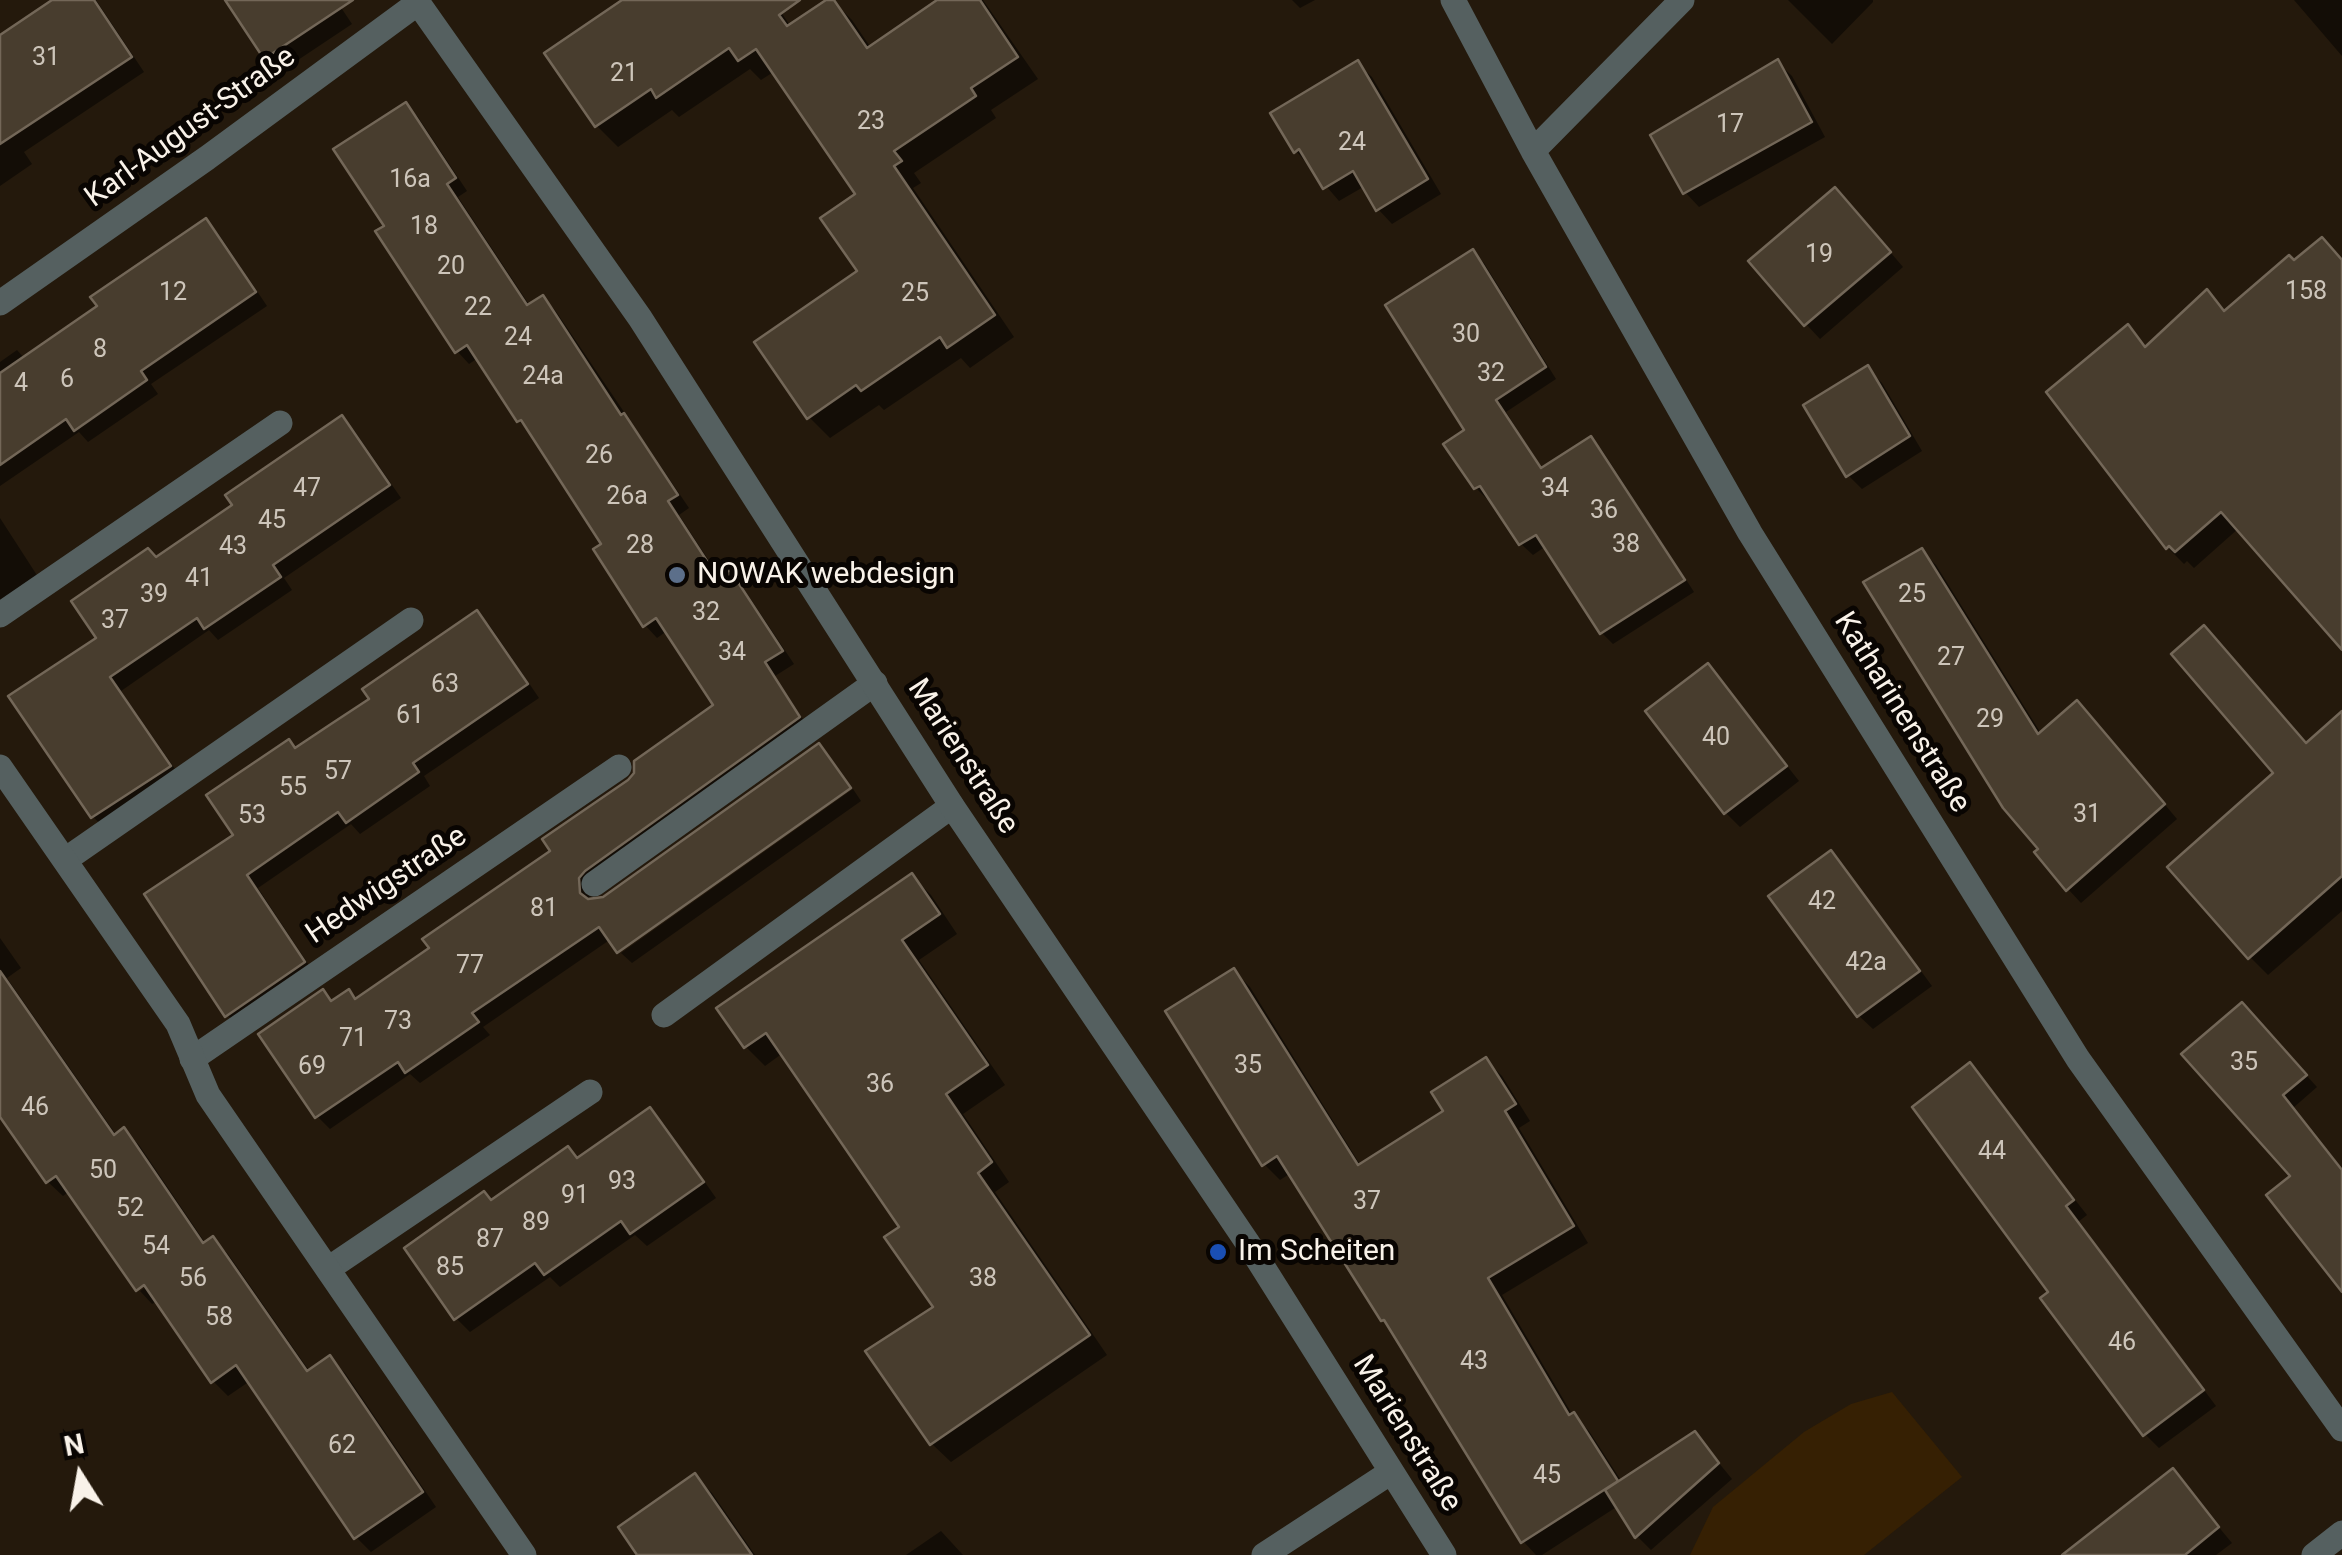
<!DOCTYPE html>
<html>
<head>
<meta charset="utf-8">
<style>
	body { margin:0 }
	#map { position:relative; width:2342px; height:1555px; overflow:hidden; background:#24190c; font-family:Roboto,sans-serif }
	canvas { display:block }
	.north { position:absolute; left:30px; top:1425px; width:100px; height:100px; -webkit-text-stroke:8px #090502; paint-order:stroke; rotate:349deg; font-size:28px; font-weight:700; line-height:40px; text-align:center; color:#f9f2e9 }
	.north::after { content:''; display:block; margin:auto; width:35px; height:45px; background:#f9f2e9; clip-path:polygon(50% 0,100% 100%,50% 72%,0 100%) }
</style>
</head>
<body>
<div id="map">
<canvas width="2342" height="1555"></canvas>
<div class="north">N</div>
</div>
<script>
const g = document.querySelector('canvas').getContext('2d');
g.lineJoin = 'round';
function fillPath(path, color) {
  g.fillStyle = color;
  g.fill(path, 'evenodd');
}
function strokePath(path, color, width, dash) {
  g.strokeStyle = color;
  g.lineWidth = width;
  g.lineCap = dash ? 'butt' : 'round';
  g.setLineDash(dash || []);
  g.stroke(path);
}
function label(font, color, halo, rows, align = 'center') {
  g.font = font + ' Roboto,sans-serif';
  g.lineWidth = 10;
  g.setLineDash([]);
  g.textBaseline = 'middle';
  g.strokeStyle = halo;
  g.fillStyle = color;
  for (const [text, x, y, turn = 0] of rows) {
    g.save();
    g.translate(x, y);
    g.rotate((+turn || 0) * Math.PI / 180);
    g.textAlign = isNaN(turn) ? turn : align;
    if (halo) g.strokeText(text, 0, 0);
    g.fillText(text, 0, 0);
    g.restore();
  }
}
fillPath(new Path2D(`
	M1892,1392l70,85 -98,78h-174l23,-48 91,-75 47,-28z`), '#362003');
fillPath(new Path2D(`
	M56,0h40l48,72 -120,80 8,12 -32,22v-149z
	M228,0h108l16,24 -72,48 -14,-15z
	M627,0h146l18,27 41,-27 20,20 19,28 71,-48h41l55,79 -47,31 5,8 -82,55 7,10 -8,5 101,149 -44,31 -9,-10 -77,52 -5,-5 -49,33 -21,-21 52,-145 -2,-77 -84,-124 -14,9 -11,-11 -71,48 -7,-7 -54,37 -21,-21z
	M1292,0h23l-15,8z
	M1788,0h85v2l-41,42z
	M2294,0h48v56z
	M1777,62l15,14 33,61 -126,70 -14,-15z
	M1357,63l15,14 69,117 -49,30 -14,-15 -13,-23 -26,15 -43,-50z
	M406,105l12,12 49,74 -9,6 72,109 13,-8 12,12 134,198 -10,7 42,64 9,-6 12,13 52,78 -19,12 35,54 -220,162 1,9 13,-1 214,-153 32,38 -232,164 -7,-10 -128,88 7,8 -70,48 -10,-9 -80,55 -13,-13 6,-124 10,11 15,-11 9,9 75,-52 121,-98 163,-145 -49,-75 -10,7 -12,-13 -41,-80 -71,-111 -14,-13 -41,-63 -9,6 -12,-13 -70,-125z
	M1849,204l54,63 -83,72 -14,-15z
	M205,221l13,12 49,73 -116,78 7,10 -70,48 -9,-10 -79,54v-124l17,-12 8,9 75,-52z
	M1472,252l12,11 72,116 -50,33 37,58 48,-31 11,11 92,142 -81,52 -11,-11 -56,-87 -13,9 -12,-11 -31,-47 -3,2 -11,-11 -8,-58z
	M2342,261v385l-103,-118 -45,40 -7,-7 -3,3 -17,-17 -39,-219 19,20 60,-55 19,20 68,-50z
	M1868,369l14,14 40,68 -60,38 -14,-14z
	M341,418l13,12 47,68 -117,80 8,12 -74,50 -9,-10 -88,61 61,88 -76,50 -13,-12 -81,-120 88,-59 57,-78 79,-54z
	M0,518l42,65 -42,29z
	M1922,551l14,14 106,170 49,-18 86,102 -96,84 -13,-14 -26,-40z
	M477,613l13,13 49,72 -115,78 6,10 -70,48 -9,-10 -93,64 58,88 -76,51 -13,-12 9,-179 60,-86 76,-51z
	M1708,666l91,115 -59,46 -14,-14z
	M2342,715v196l-74,64 -18,-18 57,-212z
	M853,789l8,12 -229,162 -11,-10z
	M1830,853l15,15 87,118 -59,43 -15,-14z
	M912,876l19,19 26,39 -38,26 86,125 -42,29 46,68 -14,10 112,163 -156,107 -19,-18 -63,-92 68,-44 -34,-80 -120,-175 -18,13 -19,-19 -26,-38z
	M0,938l21,30 -14,10 110,158 7,-6 15,15 67,99 7,-5 15,15 82,118 20,-14 15,15 91,134 -65,45 -15,-15 -106,-156 -22,15 -15,-15 -55,-80 -6,3 -12,-13 16,-10 -86,-90 -7,5 -15,-14 -48,-70z
	M1234,971l16,16 111,179 85,-54 40,-52 16,16 28,45 -11,7 69,115 -86,52 70,119 17,17 33,51 73,-48 37,45 -81,71 -14,-14 -19,-30 -76,49h-6l-13,-14 -130,-211 -10,-10 -92,-147 -11,7 -16,-16z
	M2253,1017l64,70 -24,21 49,62v117l-48,-111z
	M1970,1066l117,149 -9,7 138,184 -57,42 -14,-14 -94,-141z
	M650,1110l14,14 52,74 -69,48 -12,-11 -75,52 -10,-10 -80,55 -14,-14 36,-115 76,-54 11,11z
	M2172,1471l60,72 -16,12h-150z
	M695,1476l17,17 43,62h-115z
	M941,1531l22,24h-57z`), '#0007');
const building = new Path2D(`
	M52,0h42l38,57 -132,87v-109z
	M225,0h128l-89,59z
	M622,0h178l-21,15 8,11 39,-26h8l33,48 70,-48h43l38,57 -47,31 5,8 -82,55 8,10 -8,5 101,149 -48,33 -7,-11 -79,54 -5,-6 -49,34 -53,-77 103,-71 -37,-53 35,-24 -99,-145 -18,12 -9,-13 -73,50 -5,-9 -56,38 -51,-74z
	M1778,59l34,63 -129,72 -33,-59z
	M1358,60l70,119 -52,32 -23,-40 -30,18 -24,-40 -5,4 -24,-40z
	M406,102l50,76 -9,6 80,121 16,-10 78,120 3,-2 54,82 -10,6 50,77 12,-8 53,81 -18,11 35,55 -215,154 -6,7 1,15 8,6 15,-2 216,-154 32,45 -234,165 -18,-26 -127,86 7,9 -74,51 -7,-11 -83,56 -57,-84 65,-45 8,12 18,-12 6,10 74,-51 -7,-9 128,-88 -8,-12 86,-59 6,-7v-12l79,-56 -57,-87 -13,9 -50,-78 8,-5 -80,-124 -4,2 -50,-77 -12,8 -80,-122 9,-5 -51,-77z
	M1835,187l56,65 -87,74 -56,-65z
	M206,218l50,74 -115,79 6,9 -73,51 -8,-12 -66,46v-92l97,-67 -7,-9z
	M2322,237l20,23v390l-121,-138 -46,40 -6,-6 -3,3 -120,-157 82,-68 17,23 62,-58 17,22 65,-56 5,5z
	M1473,249l73,118 -50,33 45,68 50,-32 94,144 -85,54 -64,-99 -17,10 -39,-59 -6,3 -31,-45 21,-14 -79,-125z
	M1868,365l42,71 -64,41 -43,-72z
	M342,415l48,70 -117,80 8,12 -77,52 -7,-11 -87,59 61,89 -80,52 -83,-122 88,-58 -25,-37 77,-53 8,9 76,-52 -7,-10z
	M1922,548l116,186 39,-34 88,104 -99,87 -32,-39 4,-3 -35,-41 -140,-226z
	M477,610l51,74 -115,79 6,9 -73,51 -8,-11 -91,63 58,87 -80,55 -81,-123 89,-59 -27,-40 83,-56 6,9 36,-24 38,-25 -7,-10z
	M2204,625l102,118 36,-32v165l-94,83 -81,-92 106,-94 -102,-119z
	M1708,663l79,103 -63,48 -79,-103z
	M1831,850l89,121 -63,46 -89,-121z
	M912,873l28,41 -38,26 86,125 -42,29 46,68 -14,11 112,162 -160,110 -65,-94 68,-44 -49,-70 15,-10 -133,-194 -22,15 -28,-40z
	M1234,968l124,197 85,-54 -12,-19 55,-35 30,47 -11,7 69,115 -86,52 81,137 5,-3 44,69 -97,62 -137,-223 -3,1 -104,-165 -15,10 -97,-155z
	M0,971l114,164 10,-8 79,116 10,-7 94,135 23,-16 93,137 -69,47 -118,-174 -25,18 -67,-98 -8,6 -80,-115 -10,7 -46,-66z
	M2242,1002l65,73 -24,20 59,75v122l-76,-97 24,-19 -109,-122z
	M1970,1062l104,138 -8,6 138,184 -61,46 -103,-138 8,-6 -136,-185z
	M650,1107l54,75 -74,52 -9,-13 -77,54 -9,-12 -81,57 -50,-72 80,-57 7,9 77,-54 9,12z
	M1695,1431l24,32 -84,75 -30,-48z
	M2173,1468l46,59 -34,28h-123z
	M695,1473l57,82h-115l-19,-28z`);
fillPath(building, '#483d2e');
strokePath(building, '#736758', 2.5);
strokePath(new Path2D(`
	M0,615l280,-192
	M65,860l346,-240
	M594,884l281,-201
	M664,1015l288,-209
	M192,1059l427,-292
	M328,1269l262,-177`), '#556060', 25);
strokePath(new Path2D(`
	M416,0l224,318 312,488 295,436 197,313
	M1453,0l80,151 217,382 328,526 264,370
	M1533,151l149,-151
	M0,303l207,-145 211,-155
	M0,767l178,257 30,71 316,460
	M1264,1555l127,-83
	M2314,1555l28,-22`), '#556060', 25);
for (const [x, y, r, color] of [
	[677,575,10,"#5c6f8a"],
	[1218,1252,10,"#1a4fb4"]
]) {
  const dot = new Path2D();
  dot.arc(x, y, r, 0, 2 * Math.PI);
  g.fillStyle = color;
  g.fill(dot);
  strokePath(dot, '#090502', 4);
}
label('25px', '#cdc5ba', null, [
	["31",46,59],
	["21",624,75],
	["23",871,123],
	["17",1730,126],
	["24",1352,144],
	["16a",410,181],
	["18",424,228],
	["19",1819,256],
	["20",451,268],
	["158",2306,293],
	["12",173,294],
	["25",915,295],
	["22",478,309],
	["30",1466,336],
	["24",518,339],
	["8",100,351],
	["32",1491,375],
	["24a",543,378],
	["6",67,381],
	["4",21,385],
	["26",599,457],
	["47",307,490],
	["34",1555,490],
	["26a",627,498],
	["36",1604,512],
	["45",272,522],
	["38",1626,546],
	["28",640,547],
	["43",233,548],
	["41",199,580],
	["39",154,596],
	["25",1912,596],
	["32",706,614],
	["37",115,622],
	["34",732,654],
	["27",1951,659],
	["63",445,686],
	["61",410,717],
	["29",1990,721],
	["40",1716,739],
	["57",338,773],
	["55",293,789],
	["31",2087,816],
	["53",252,817],
	["42",1822,903],
	["81",544,910],
	["42a",1866,964],
	["77",470,967],
	["73",398,1023],
	["71",353,1040],
	["35",2244,1064],
	["35",1248,1067],
	["69",312,1068],
	["36",880,1086],
	["46",35,1109],
	["44",1992,1153],
	["50",103,1172],
	["93",622,1183],
	["91",575,1197],
	["37",1367,1203],
	["52",130,1210],
	["89",536,1224],
	["87",490,1241],
	["54",156,1248],
	["85",450,1269],
	["56",193,1280],
	["38",983,1280],
	["58",219,1319],
	["46",2122,1344],
	["43",1474,1363],
	["62",342,1447],
	["45",1547,1477]
]);
label('30px', '#f9f2e9', '#090502', [
	["Karl-August-Straße",191,128,-36],
	["Katharinenstraße",1901,713,58],
	["Marienstraße",962,757,57],
	["Hedwigstraße",387,886,-34],
	["Marienstraße",1406,1434,58]
]);
label('30px', '#f9f2e9', '#090502', [
	["NOWAK webdesign",697,575],
	["Im Scheiten",1238,1252]
], 'left');
</script>
</body>
</html>
